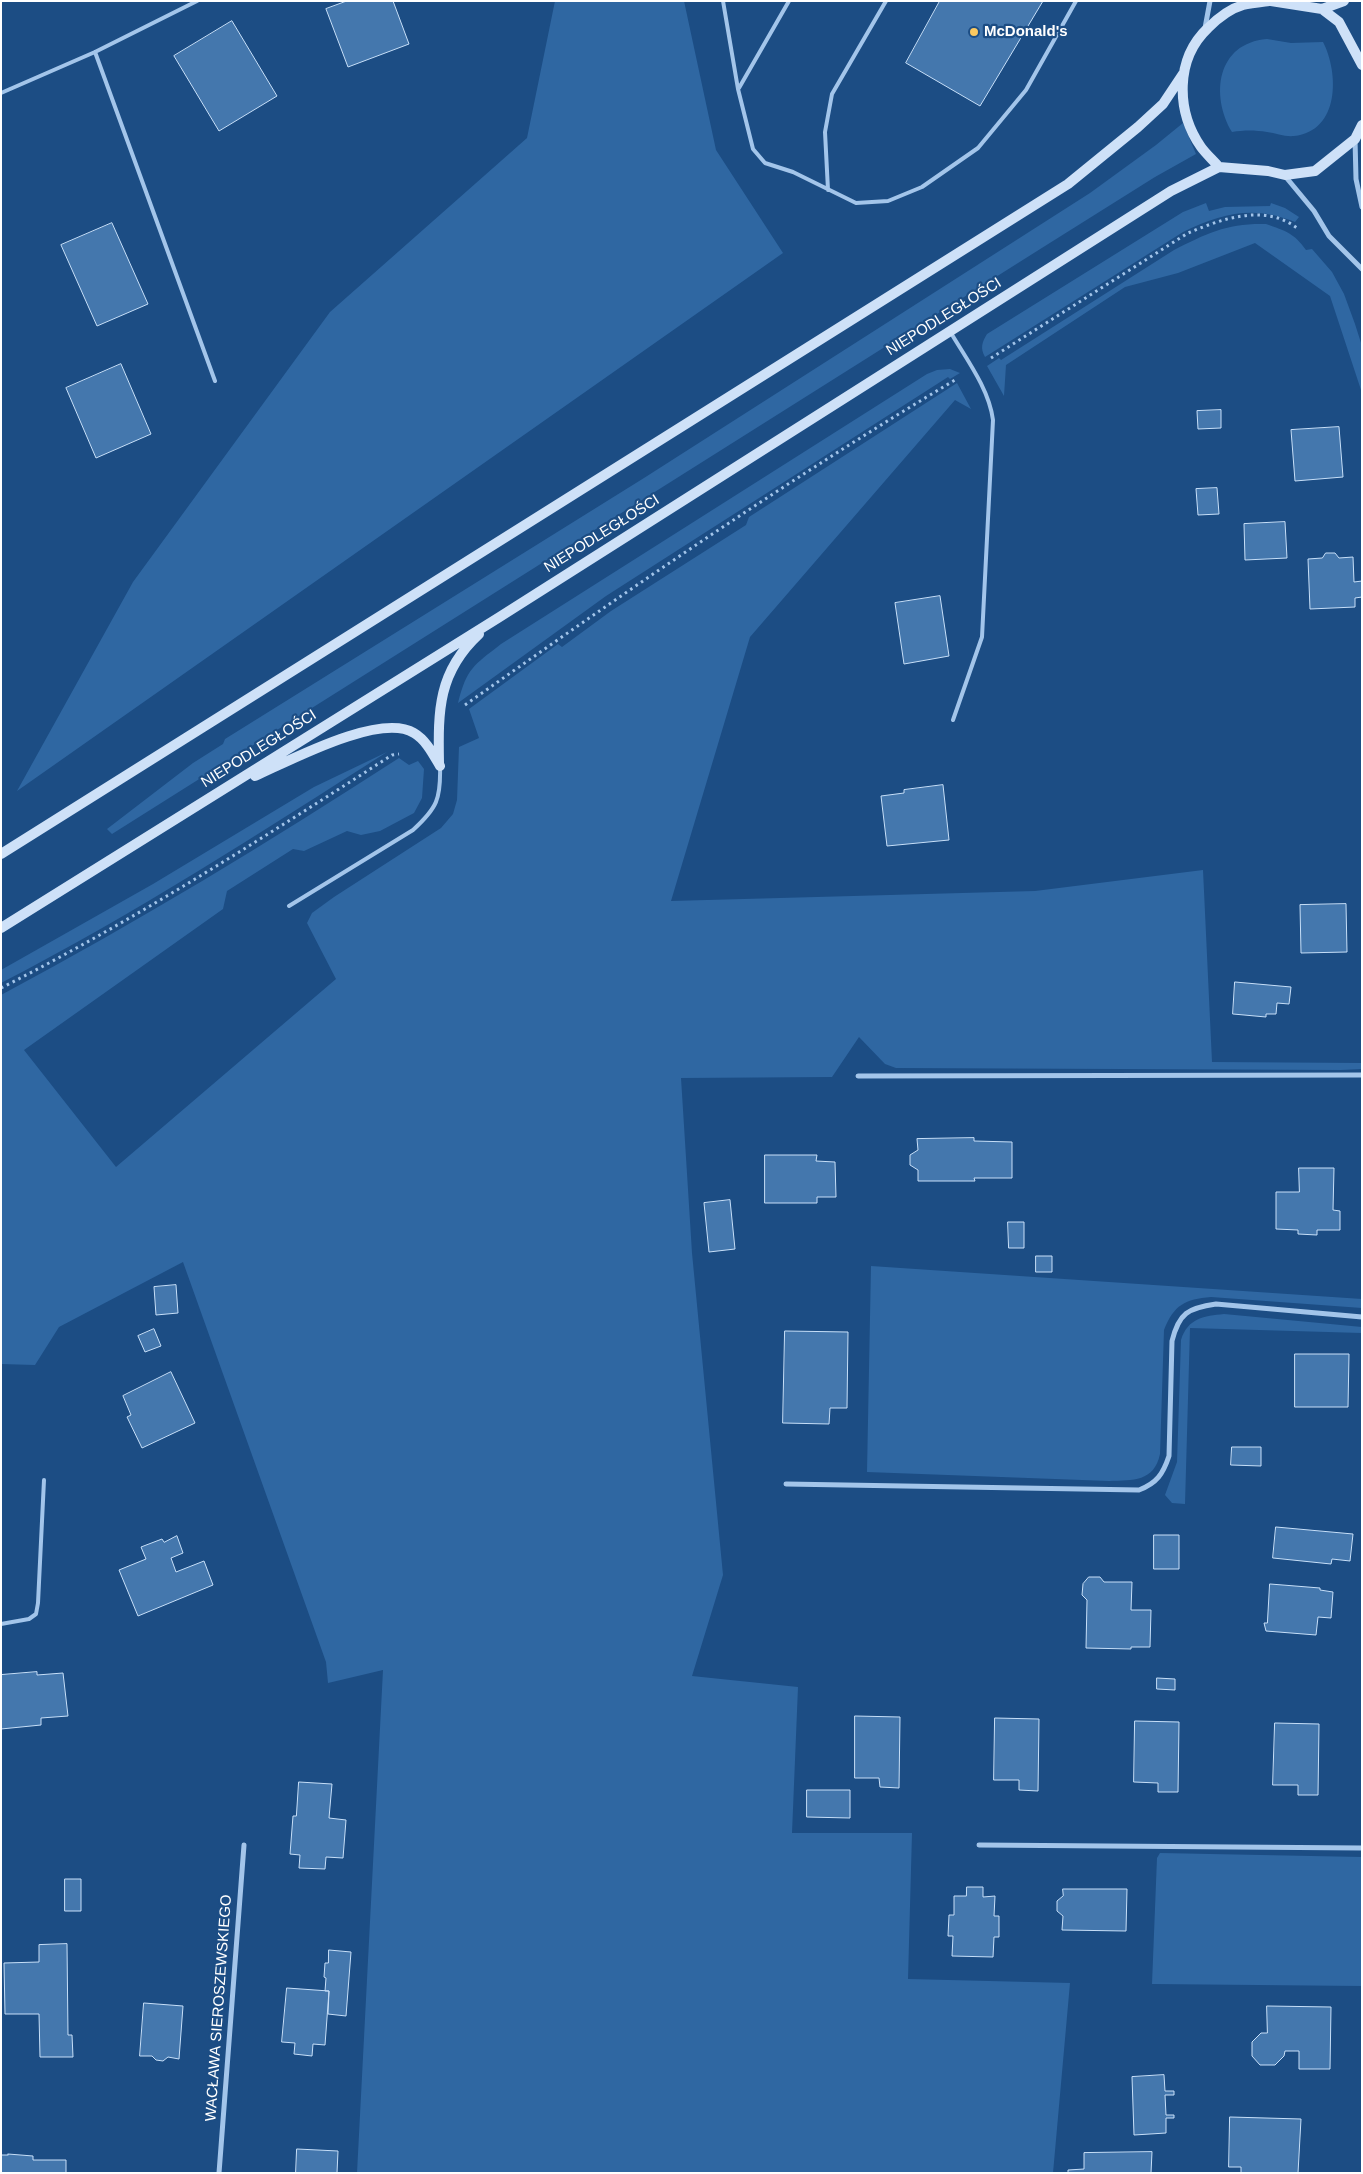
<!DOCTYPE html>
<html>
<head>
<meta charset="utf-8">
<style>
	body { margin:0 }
	#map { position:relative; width:1363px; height:2174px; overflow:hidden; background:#1c4d84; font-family:Helvetica,sans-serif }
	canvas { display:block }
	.frame { position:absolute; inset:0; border:2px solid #fff; pointer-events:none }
</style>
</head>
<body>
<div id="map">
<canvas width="1363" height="2174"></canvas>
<div class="frame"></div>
</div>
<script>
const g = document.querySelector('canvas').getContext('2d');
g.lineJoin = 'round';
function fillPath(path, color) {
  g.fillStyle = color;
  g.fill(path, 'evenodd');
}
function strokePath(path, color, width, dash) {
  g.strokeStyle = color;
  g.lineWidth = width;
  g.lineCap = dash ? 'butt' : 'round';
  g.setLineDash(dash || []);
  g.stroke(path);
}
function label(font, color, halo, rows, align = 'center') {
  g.font = font + ' Helvetica,sans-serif';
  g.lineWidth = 4.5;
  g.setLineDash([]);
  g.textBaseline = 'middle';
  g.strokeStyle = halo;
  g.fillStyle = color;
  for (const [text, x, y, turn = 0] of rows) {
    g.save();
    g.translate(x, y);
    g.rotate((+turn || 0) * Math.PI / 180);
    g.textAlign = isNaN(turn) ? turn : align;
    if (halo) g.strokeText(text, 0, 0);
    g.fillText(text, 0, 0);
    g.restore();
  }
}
fillPath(new Path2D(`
	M555,1h129l32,149 67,103 -766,538 116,-209 197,-270 197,-174z
	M1267,39l24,4 32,-1c16,31 17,89 -29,94 -9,1 -18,-3 -27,-4 -12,-2 -23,-2 -35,0 -22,-37 -15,-89 35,-93z
	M1183,123l13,31 -41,23 -110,69 -933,588 -5,-5 86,-66 30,-19 2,-5 419,-261 446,-285 66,-48z
	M1206,203l3,8 16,-4 45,-1 1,-3 14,5 14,9 -4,5c-41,-17 -73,-9 -112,10l-198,125c-5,-9 -3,-15 2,-23l196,-122z
	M1266,224c20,7 28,9 40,26l6,-1 20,23 12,22 11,30 7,22v47l-32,-97 -75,-53 -77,30 -53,14 -119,78 -2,31 -17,-30 12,-8 2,2 173,-110c33,-17 54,-27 92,-26z
	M950,369l10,4 -10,6 -2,-2 -342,219 -148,107c9,-35 15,-37 43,-59l426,-270 10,-4z
	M957,383l14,26 -16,-9 -205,237 -79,264 364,-10 168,-21 9,192 150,1v6l-21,1 -445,-2 -11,-4 -26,-27 -27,40 -151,1 11,175 31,322 -31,101 106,11 -6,146h120l-4,146 162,4 -17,190h-696l26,-503 -55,13 -2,-21 -143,-400 -124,65 -24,38 -34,-1v-369c137,-73 268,-153 398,-237l10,7 9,-4 6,8 -2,29 -8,15 -34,18 -19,4 -14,-4 -43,20 -11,-2 -66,42 -4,18 -199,141 92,117 220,-188 -29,-56 5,-10 22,-16 107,-69 12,-14 4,-14 2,-53 20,-9 -10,-29 89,-65 4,3 49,-36 135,-86 3,-8z
	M387,752c-127,81 -252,162 -386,231v-13l152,-86 161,-97z
	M871,1266l491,33v9l-151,-11c-26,2 -37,8 -47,33l-4,124c-6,28 -27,26 -51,27l-242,-9z
	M1224,1314l138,13v6l-172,-5 -5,176 -13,-1 -7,-8 12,-33 4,-122c7,-22 23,-24 43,-26z
	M1160,1853l202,4v129l-210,-2 5,-126z`), '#2f67a2');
const building = new Path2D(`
	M347,1h46l16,43 -61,23 -22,-58z
	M940,1h103l-63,105 -74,-43z
	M232,21l45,75 -58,35 -45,-75z
	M112,223l36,81 -51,22 -36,-81z
	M121,364l30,70 -55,24 -30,-70z
	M1221,410v18l-23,1 -1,-18z
	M1339,427l4,50 -48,4 -4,-51z
	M1217,488l2,26 -21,1 -2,-26z
	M1285,522l2,36 -42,2 -1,-36z
	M1326,553h9l4,5 14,-1 1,25 8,-1v16l-7,1v9l-45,2 -2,-50 14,-1z
	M940,596l9,60 -45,8 -9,-61z
	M943,785l6,55 -62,6 -6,-50 23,-3v-3z
	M1346,904l1,48 -46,1 -1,-48z
	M1235,982l56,5 -2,17 -12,-1 -1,11h-10v3l-33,-3z
	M974,1138v3l38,1v36h-38l1,3h-57v-11l-8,-5v-10l8,-5 -1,-11z
	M765,1155h52l-1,6 19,1 1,35h-19v6h-52z
	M1299,1168h35l-1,42 7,1v19h-23v5l-19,-1v-4l-22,-1v-37h23z
	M730,1200l5,49 -26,3 -5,-49z
	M1008,1222h16v26h-15z
	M1036,1256h16v16h-16z
	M176,1285l2,28 -22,2 -2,-28z
	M154,1329l7,17 -16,6 -7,-16z
	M785,1331l63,1 -1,76h-17l-1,16 -46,-1z
	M1295,1354h54l-1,53h-53z
	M171,1372l24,51 -53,25 -15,-31 4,-2 -8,-19z
	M1232,1447h29v19l-30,-1z
	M1276,1527l77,7 -3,27 -18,-2 -1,5 -58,-6z
	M1154,1535h25v34h-25z
	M177,1536l6,17 -12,5 5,14 28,-11 9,24 -75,31 -19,-46 27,-11 -5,-12 21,-8 2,3z
	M1089,1577h11l4,5h28l-1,28h20l-1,37h-19v2l-45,-1 1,-48 -5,-5 1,-11z
	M1270,1584l50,4v2l13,2 -2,26 -13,-1 -2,18 -50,-4 -2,-8h3z
	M37,1672v3l26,-2 5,43 -27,2v7l-40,4v-54z
	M1157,1678l18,1v11l-18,-1z
	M855,1716l45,1 -1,71 -19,-1 -1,-9h-24z
	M995,1718l44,1 -1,72 -19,-1v-10h-25z
	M1135,1721l44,1 -1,70h-20v-9l-24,-1z
	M1275,1723l44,1 -1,71h-20v-10h-25z
	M299,1782l33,2 -3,34 17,2 -3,38 -17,-1 -1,12 -26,-1 1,-13 -10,-1 3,-38h3z
	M807,1790h43v28l-43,-1z
	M65,1879h16v32h-16z
	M967,1887h16v10l12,-1 -1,20h5v21h-5l-1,20 -41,-1 1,-20h-5l1,-21h5v-19h12z
	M1063,1889h64l-1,42 -64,-1 1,-14 -6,-5v-10l6,-5z
	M67,1944l1,91h4l1,22h-33l-1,-43h-34l-1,-51 35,-1v-17z
	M329,1950l22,2 -5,64 -18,-2 1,-23h-4l1,-13 -2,-1 1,-14h3z
	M287,1988l42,3 -4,54 -12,-1 -1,12 -18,-2 1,-11 -13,-1z
	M144,2003l39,3 -4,53 -11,-2 -5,4 -7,-1 -4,-4h-12z
	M1267,2006l64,1 -1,62h-31v-18h-14l-1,5 -9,9h-15l-8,-9v-14l9,-9h6z
	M1164,2075l1,16h9v4h-9l1,20h8v3h-8v15l-32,2 -2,-58z
	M1230,2117l71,2 -3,54h-57v-6h-12z
	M297,2149l41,2 -1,22h-41z
	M1152,2152l-1,21h-83v-3l16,-1v-16z
	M8,2154l25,2v4h33v13h-65v-18h7z`);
fillPath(building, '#4477ad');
strokePath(building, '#c7dff8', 1);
strokePath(new Path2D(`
	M991,358l197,-125c34,-14 76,-30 109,-5
	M465,705c160,-113 322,-225 490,-325
	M1,988c136,-69 263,-151 391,-233l7,-1`), '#a3c5ea', 3, [2.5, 4]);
strokePath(new Path2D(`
	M723,1l15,88 15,60 12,14 28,9 63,31 32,-2 34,-14 56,-39 48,-58 50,-89
	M95,52l120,329
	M739,88l50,-87
	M1,93l94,-41 102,-51
	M828,190l-3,-58 7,-38 54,-93
	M951,333c16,27 38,56 42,87l-11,217 -29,83
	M289,906l124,-76c24,-22 28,-31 27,-64
	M1,1624l28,-5 7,-5 2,-11 6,-123`), '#a3c5ea', 4);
strokePath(new Path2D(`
	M1205,28l5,-27
	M1355,139l1,40 6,28
	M1285,176l29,35 15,25 33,33
	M858,1076l504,-1
	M786,1484l353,6c18,-7 24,-16 30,-34l3,-115c7,-28 16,-33 44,-37l146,13
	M979,1845l383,3
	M219,2173l25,-328`), '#a3c5ea', 5);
strokePath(new Path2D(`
	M1269,1c-8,1 -18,2 -26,4 -14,4 -25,13 -35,23 -33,31 -32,83 -7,119 5,7 12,13 18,20l49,4 17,4 30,-4 40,-32 7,-14
	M1271,1l51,8 17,13 23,43
	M1322,9l22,-8
	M439,763c-1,-53 -1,-91 40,-129
	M255,776c34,-15 125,-64 159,-43 12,7 19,21 26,33
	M1,854l1067,-670 70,-57 25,-23 20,-30
	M1,928l497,-310 673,-427 48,-24`), '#cee1f8', 10);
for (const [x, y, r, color] of [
	[974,32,5,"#fbc960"]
]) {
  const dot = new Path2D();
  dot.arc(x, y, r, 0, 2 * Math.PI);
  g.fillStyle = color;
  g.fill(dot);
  strokePath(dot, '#1c4d84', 2);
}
label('bold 15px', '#fff', '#1c4d84', [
	["McDonald's",984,32]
], 'left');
label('15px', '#fff', '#1c4d84', [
	["NIEPODLEGŁOŚCI",944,317,-32],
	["NIEPODLEGŁOŚCI",602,534,-32],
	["NIEPODLEGŁOŚCI",259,749,-32],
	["WACŁAWA SIEROSZEWSKIEGO",219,2008,-86]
]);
</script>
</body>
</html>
